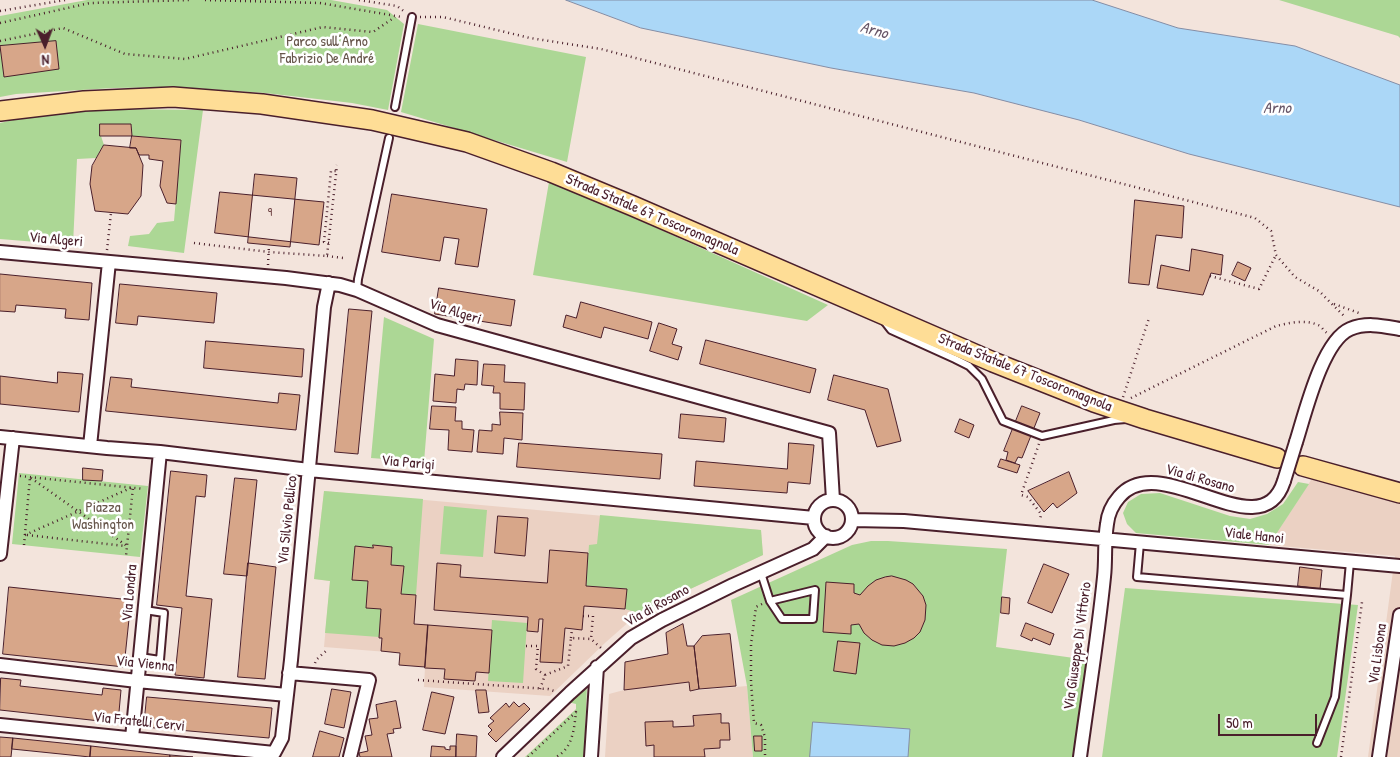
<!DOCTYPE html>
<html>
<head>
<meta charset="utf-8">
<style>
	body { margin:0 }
	#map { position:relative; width:1400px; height:757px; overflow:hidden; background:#f3e4dc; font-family:"Patrick Hand",sans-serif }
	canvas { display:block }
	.north { position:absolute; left:20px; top:20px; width:50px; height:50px; -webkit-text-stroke:4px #fff; paint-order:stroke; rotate:178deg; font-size:14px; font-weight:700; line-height:20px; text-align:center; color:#4a1f2b }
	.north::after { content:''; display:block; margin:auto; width:18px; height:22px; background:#4a1f2b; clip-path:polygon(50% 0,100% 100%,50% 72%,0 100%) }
	.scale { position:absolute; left:1218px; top:714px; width:99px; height:22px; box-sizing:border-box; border:2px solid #4a1f2b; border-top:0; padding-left:6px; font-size:15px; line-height:18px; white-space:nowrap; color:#4a1f2b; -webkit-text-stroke:4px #fff; paint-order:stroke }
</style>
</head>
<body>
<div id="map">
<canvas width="1400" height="757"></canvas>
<div class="north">N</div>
<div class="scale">50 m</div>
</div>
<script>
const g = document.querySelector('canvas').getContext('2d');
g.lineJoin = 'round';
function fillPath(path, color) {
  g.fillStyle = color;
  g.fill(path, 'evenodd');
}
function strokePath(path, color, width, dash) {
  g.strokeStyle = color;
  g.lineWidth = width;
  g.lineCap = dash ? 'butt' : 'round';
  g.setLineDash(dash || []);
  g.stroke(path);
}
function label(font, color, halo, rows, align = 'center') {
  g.font = font + ' "Patrick Hand",sans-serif';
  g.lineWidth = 5;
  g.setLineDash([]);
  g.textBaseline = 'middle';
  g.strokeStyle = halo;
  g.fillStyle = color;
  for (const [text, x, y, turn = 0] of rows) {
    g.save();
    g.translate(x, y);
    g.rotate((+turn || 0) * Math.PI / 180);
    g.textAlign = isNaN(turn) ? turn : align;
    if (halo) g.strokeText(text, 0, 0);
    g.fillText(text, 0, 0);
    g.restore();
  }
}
fillPath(new Path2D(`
	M1313,477l87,24v256h-32l27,-201 -126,-11z
	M324,491l437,39 2,25 -124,58 -33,29 -56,54 -126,-9 1,-20 -25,-14 -76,-6 6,-66 -16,-2z
	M689,682l2,9 56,-5 6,71h-148l4,-63 15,-4z`), '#ebd1c3');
fillPath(new Path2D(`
	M87,0h244l56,10 17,14 -16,86 -36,-7 -87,-10 -88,-6 -64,1 -97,6 -16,3v-81z
	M1279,0h121v38l-2,-2z
	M418,24l168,33 -19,105 -166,-50z
	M111,109l92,1 -19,143 -56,-7 2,-10 19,-2 8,-11 17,-2 7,-81 -49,-4 -1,-12h-31v9l4,12 -8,13 -19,1 -4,86 -73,-6v-116l22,-5z
	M549,182l92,39 187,84 -21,16 -274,-46z
	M384,317l50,22 -10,123 -53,-4z
	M19,473l129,13 -8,71 -128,-13z
	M1298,482l11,2 -40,61 -133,-12 -9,-9 -4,-11 5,-11 13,-8 19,-1 70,23 20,3 17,-5 16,-10z
	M324,491l99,8 -7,96 -15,-1 2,-28 -12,-1 1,-18 -19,-2v3l-18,-1 -3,32 16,2 -2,27 15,1 -2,28 -54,-4 5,-52 -16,-2z
	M444,506l43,4 -4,47 -43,-3z
	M600,515l161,15 2,25 -124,58 -14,-4 1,-20 -40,-3 3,-41 8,-1z
	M871,541h17l119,8 -11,98 92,13 -14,97h-321l-6,-71 -16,-86 121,-55z
	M1125,588l233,17 -21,152h-235z
	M492,620l35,3 -4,60 -35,-2z
	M587,685l-3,72h-59l51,-48v-5l-8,-2z`), '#acd795');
const water = new Path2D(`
	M566,0h526l86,28 117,18 105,39v122l-211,-53 -110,-34 -105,-27 -143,-25 -190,-40z
	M813,722l97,7 -2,28h-98z`);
fillPath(water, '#abd7f7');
strokePath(water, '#848da5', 1);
const building = new Path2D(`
	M56,41l3,28 -55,8 -4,-31z
	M100,124h31l1,12h-32z
	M132,136l49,4 -5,64 -9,-1 -7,-17 3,-25 -14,-2v-4h-10l-3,-7h-6z
	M104,145l32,3 7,17 -2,31 -13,18 -33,-3 -5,-27 2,-18z
	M255,174l42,4 -7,69 -42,-4z
	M220,192l104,10 -5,43 -104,-12z
	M392,194l95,15 -9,58 -23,-3 4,-25 -15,-2 -4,24 -58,-9z
	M1135,200l49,6 -2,32 -26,-3 -7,50 -20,-2z
	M1192,249l31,6 -2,20 -10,-2 -8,22 -46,-7 4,-23 28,6z
	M1238,262l13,6 -6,13 -13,-6z
	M0,274l92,9 -3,37 -24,-2 1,-9 -50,-4 -1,7 -15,-1z
	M120,284l97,9 -3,30 -76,-7 -1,9 -21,-2z
	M439,288l76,12 -4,26 -76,-12z
	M581,302l71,20 -4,17 -44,-12 -3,11 -38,-11 3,-12 10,3z
	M349,309l23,2 -14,143 -23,-2z
	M659,323l18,6 -5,15 10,3 -4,13 -28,-9z
	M706,340l110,29 -6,24 -110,-29z
	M206,341l98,8 -2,28 -98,-9z
	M456,359l22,2 -1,24 -12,-1 -1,6 -7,-1 -1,14 -23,-2 2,-27 19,2z
	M484,364l21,1 -1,17 21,1 -1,27 -24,-1v-16h-7l1,-7 -12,-1z
	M58,372l25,2 -4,38 -79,-8v-28l57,7z
	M834,375l54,14 13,52 -24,6 -12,-37 -37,-10z
	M111,377l21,2 -1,8 147,16 1,-10 21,2 -4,35 -190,-19z
	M432,406l24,1 -1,14h7v8l12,1 -2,22 -24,-2 1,-20 -19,-1z
	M1022,406l18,7 -18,45 -4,-1 -3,6 -9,-3 2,-8 -4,-1z
	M500,412l23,1 -1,27 -18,-2 -1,16 -26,-2 2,-22 13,1v-7l8,1z
	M681,414l45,4 -2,24 -45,-4z
	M960,419l14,6 -5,13 -14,-6z
	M519,443l143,11 -2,25 -143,-12z
	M789,443l25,2 -4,39 -22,-2 -1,11 -93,-7 2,-25 91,8z
	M1001,459l19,6 -3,8 -19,-6z
	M83,468l20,2 -1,11 -19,-1z
	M171,471l36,4 -2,22 -9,-1 -10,100 26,3 -8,79 -29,-3 7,-67 -25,-3z
	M1069,472l8,21 -20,15 -4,-5 -9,9 -16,-21z
	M235,478l22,2 -10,96 -23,-2z
	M498,516l30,2 -3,38 -30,-3z
	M373,545l19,2 -1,18 13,1 -3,28 15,1 -2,29 14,1 -3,42 -26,-2 1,-12 -19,-2 1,-13h-3l2,-29 -15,-1 2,-27 -16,-1 3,-34 18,2z
	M550,550l38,3 -2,33 41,3 -2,20 -41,-3 -2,24 -17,-2 -3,35 -22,-1 3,-43h-4l-1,13 -11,-1 1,-14 -94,-7 3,-47 24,2 -1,12 87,6z
	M248,563l28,4 -11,112 -27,-2z
	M1044,564l25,10 -17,39 -24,-10z
	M1300,567l22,3 -2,19 -22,-3z
	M892,576l14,4 7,4 10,12 3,9 -1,15 -5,12 -6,6 -9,5 -11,3 -12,-1 -10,-5 -8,-7 -5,-9 -8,1v9l-28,-2 3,-50 28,2v9l6,2 8,-9 8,-6 9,-3z
	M9,587l122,13 -7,67 -121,-13z
	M1002,597l8,1 -1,16 -8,-1z
	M1026,623l28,11 -4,11 -17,-7 -1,3 -11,-5z
	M683,624l4,22h7l5,43 -9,2 -1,-9 -65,8 1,-28 43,-8 -2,-21z
	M428,625l64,5 -3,43 -13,-1 -1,9 -31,-2 1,-10 -20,-1z
	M730,634l6,52 -37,3 -5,-43 8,-10z
	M838,641l22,2 -4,31 -22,-3z
	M1,678l20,2 -1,6 82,9 1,-7 18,2 -3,33 -118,-13z
	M332,689l19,3 -7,36 -19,-4z
	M476,690h10l3,22 -10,1z
	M432,692l22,5 -9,37 -22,-4z
	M147,697l125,11 -3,30 -125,-11z
	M396,701l5,27 -8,1 1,4 -7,1 5,23h-32l-1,-4 9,-2 -3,-15 7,-1 -3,-16 9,-1 -2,-13z
	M514,702l5,5 5,-4 6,6 -34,33 -8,-8 4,-4 -4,-4 6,-5 -4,-3 16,-15 3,4z
	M721,714v9h8l1,17h-10v8l-16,1 1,8h-51v-12l-8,1 -1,-24 28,-1v6l21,-1 -1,-10z
	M320,731l24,7 -5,19h-26z
	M457,734l20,2 -1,21h-20z
	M754,736h8v15h-7z
	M0,737l13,1 -2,19h-11z
	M13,738l78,8 -1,11 -78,-8z
	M91,746l79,9v2h-80z
	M432,746l13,1v2l5,1v-4h6v11h-25z
	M170,755l23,2h-23z`);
fillPath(building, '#d7a689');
strokePath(building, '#4a1f2b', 1);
const lane = new Path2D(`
	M395,107l17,-90
	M357,290l1,-11 31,-141
	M884,321l7,9 64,29 14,7 13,13 21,42 39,15 72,-16 12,-1
	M1140,543l-3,34 210,18 3,-33
	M761,573l9,28 12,18h31l2,-29 -45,11
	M140,657l20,3 4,-47 -19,-3
	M1317,743l18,-46 12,-102`);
const street = new Path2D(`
	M0,252l286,26 54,7 17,5 80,35 392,108 4,67
	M0,437l107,11 53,4 149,18 505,48
	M1296,442c9,-28 26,-101 54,-113 17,-7 33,-3 50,0
	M90,446l19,-184
	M814 519a19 19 0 1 1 38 0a19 19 0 1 1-38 0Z
	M852,520l52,1 496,45
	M0,554l13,-116
	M0,665l137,16 150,14
	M289,673l80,7 -19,77
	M0,725l274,28
	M132,738l28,-286
	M270,757l4,-4 8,-15 9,-78 33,-353 5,-24
	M503,757l67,-64 61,-55 31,-18 71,-35 80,-36 13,-13
	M591,757l6,-90
	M1080,757c8,-60 18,-120 24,-180 2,-17 0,-35 3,-53 1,-10 5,-19 12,-27 42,-50 142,56 165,-16
	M1379,757l21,-142`);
const primary = new Path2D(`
	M0,111l84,-10 89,-4 89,7 110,16 95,22 84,30 82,34 360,156 101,40 51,17 132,39
	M1303,466l97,27`);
strokePath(lane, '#4a1f2b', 10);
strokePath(street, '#4a1f2b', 16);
strokePath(primary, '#4a1f2b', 22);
strokePath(new Path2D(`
	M205,0l115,3 82,14
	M359,0l38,6 8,6
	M0,11l65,-11
	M420,17h23l87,21 71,11 654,169 16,13 5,24 19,22 24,14 26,26
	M0,23l90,-20 100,-3
	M0,41l63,-13 62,26 60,5 138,-32 50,5 22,-15
	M194,243l75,9 58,4 10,-91
	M329,243l-5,-1 7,-71h5
	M107,250l4,-37
	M327,256l16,2
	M268,265l1,-20
	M1210,276l49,13 17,-34
	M1334,304l25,9
	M1123,397l26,-79
	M1131,398l145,-72c13,-3 29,-7 42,-1 3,1 6,6 9,8
	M1039,444l-18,51 7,2 13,17 -1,7
	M20,476l124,13
	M31,478l96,68
	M25,535l108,-48 -7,69
	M27,535l98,11
	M24,545l6,-68
	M762,604l-6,3 -5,37v38l3,41 7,2 4,12v20
	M583,616h10l-2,23
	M571,638l1,-9
	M526,646h12l-2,23 9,6
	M315,663l1,-3 11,-10
	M418,680l130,9 6,2
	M540,689l5,-14 23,-9 3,-28 20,1 10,9
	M528,757l48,-45c-2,17 -3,36 -20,45
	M1341,757l21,-155`), '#4a1f2b', 2.5, [1, 4]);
strokePath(lane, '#fff', 6);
strokePath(street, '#fff', 12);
strokePath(primary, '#fedd96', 19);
const streetBridge = new Path2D(`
	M1284,481l12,-39`);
strokePath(streetBridge, '#4a1f2b', 16, []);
strokePath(streetBridge, '#fff', 12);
label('12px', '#6d4142', null, [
	["9",270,213]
]);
label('15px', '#67564b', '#fff', [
	["Parco sull’Arno",327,42],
	["Fabrizio De André",327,59],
	["Piazza",103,508],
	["Washington",103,525]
]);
label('15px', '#4a1f2b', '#fff', [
	["Strada Statale 67 Toscoromagnola",652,215,23],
	["Via Algeri",56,240,5],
	["Via Algeri",455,312,18],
	["Strada Statale 67 Toscoromagnola",1025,373,22],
	["Via Parigi",408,463,5],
	["Via di Rosano",1200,479,16],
	["Via Silvio Pellico",288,520,-84],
	["Viale Hanoi",1254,536,6],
	["Via Londra",130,593,-85],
	["Via di Rosano",657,606,-29],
	["Via Giuseppe Di Vittorio",1078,646,-82],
	["Via Lisbona",1378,654,-82],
	["Via Vienna",145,664,6],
	["Via Fratelli Cervi",139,722,6]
]);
label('italic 16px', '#675668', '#fff', [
	["Arno",874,31,15],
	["Arno",1277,109]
]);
</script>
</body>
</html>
